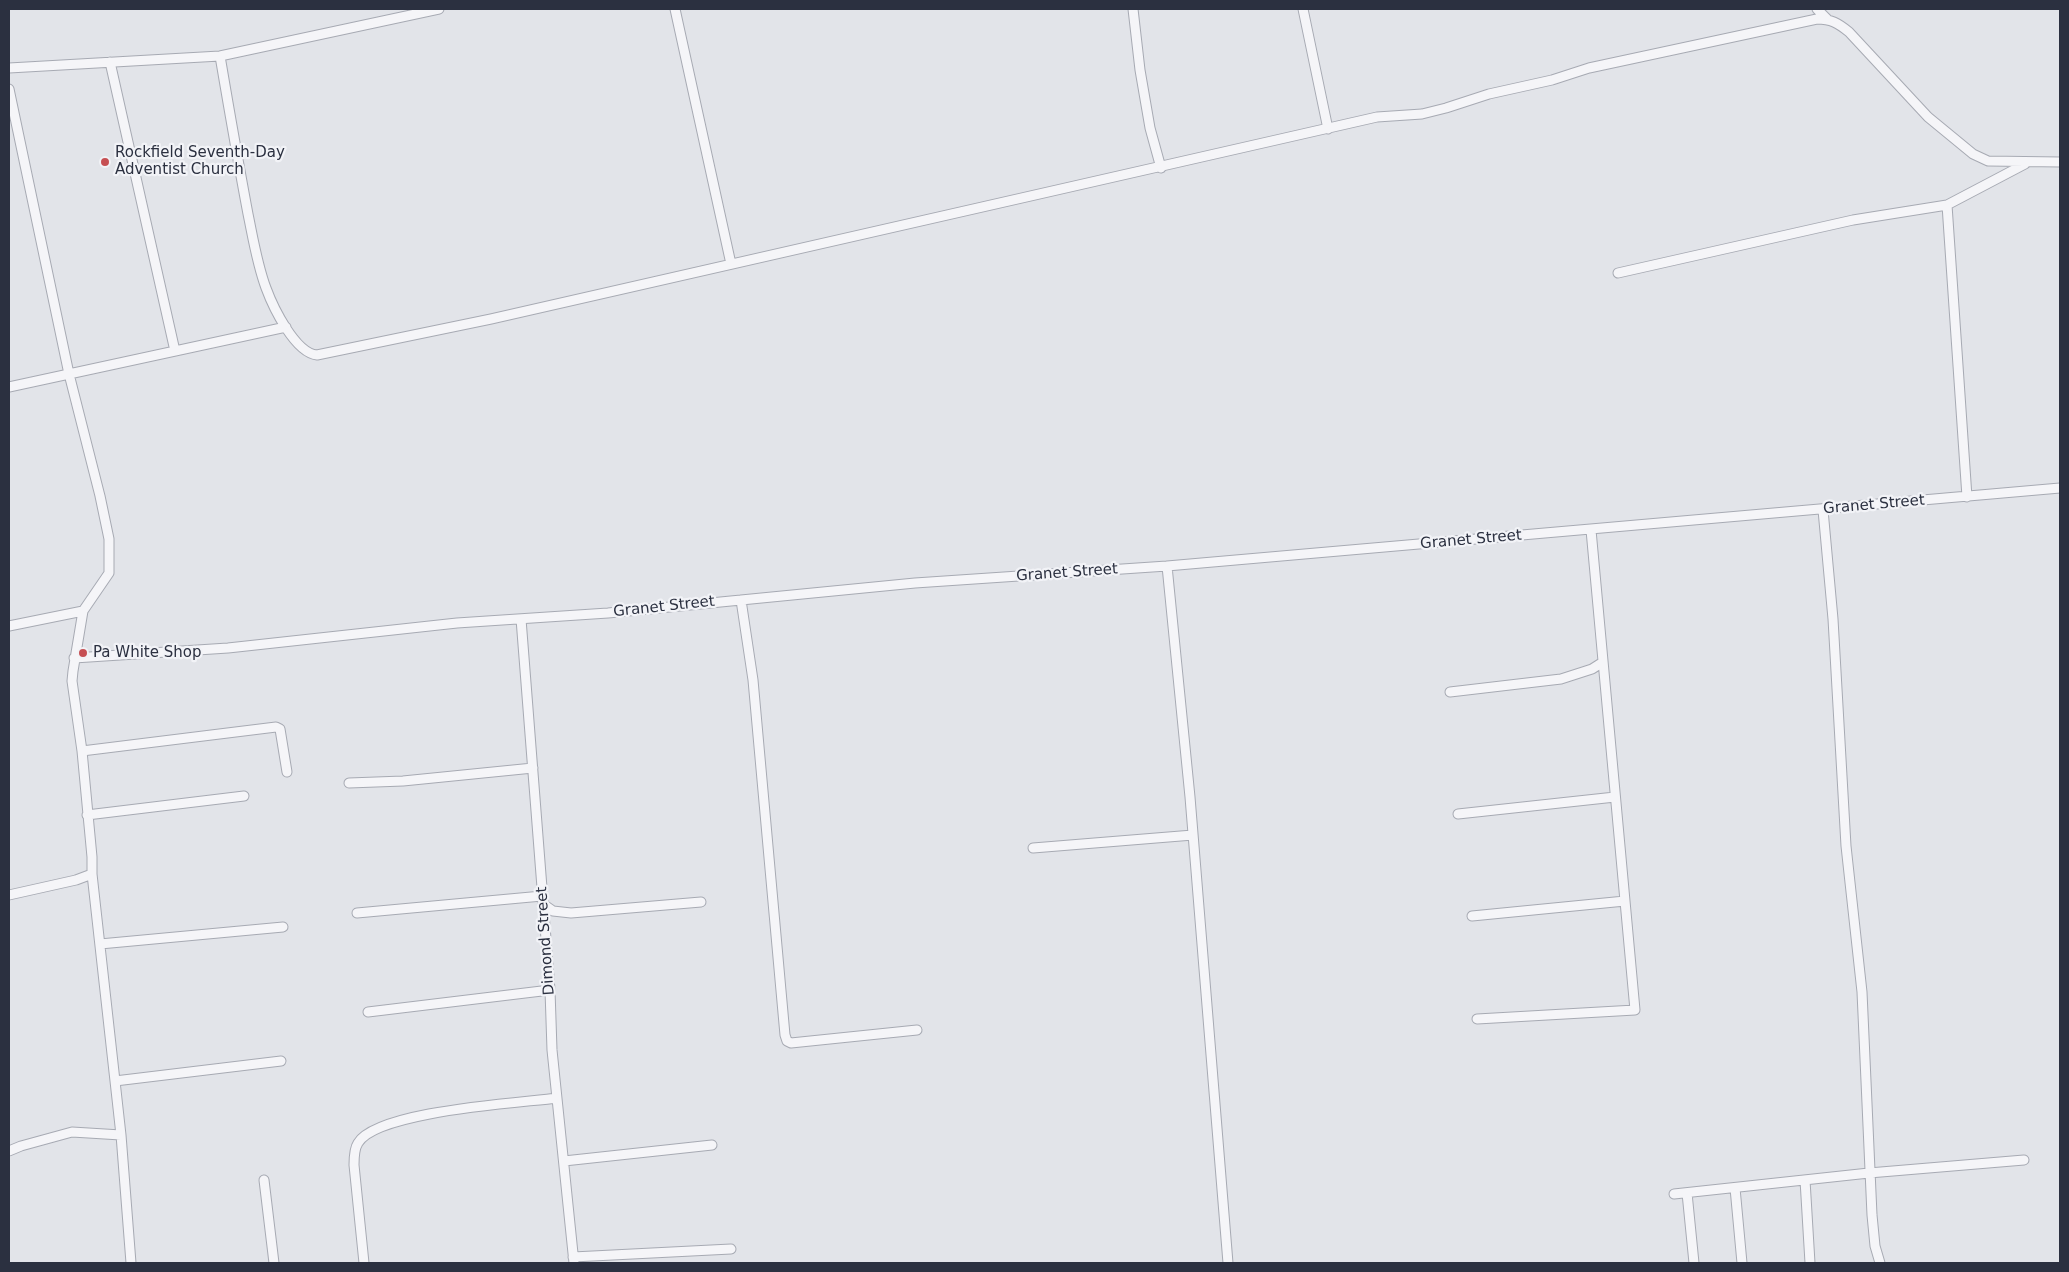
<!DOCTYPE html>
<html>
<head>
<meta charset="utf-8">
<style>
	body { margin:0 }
	#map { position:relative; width:2069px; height:1272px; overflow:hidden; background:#e2e4e9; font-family:"DejaVu Sans",sans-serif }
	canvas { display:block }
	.frame { position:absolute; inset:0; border:10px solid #2b3040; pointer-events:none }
</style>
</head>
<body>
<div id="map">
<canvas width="2069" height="1272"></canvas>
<div class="frame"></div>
</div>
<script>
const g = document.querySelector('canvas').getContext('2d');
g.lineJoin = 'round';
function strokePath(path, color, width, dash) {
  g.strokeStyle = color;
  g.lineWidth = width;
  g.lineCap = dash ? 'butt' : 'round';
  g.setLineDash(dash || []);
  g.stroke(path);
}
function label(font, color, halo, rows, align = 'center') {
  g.font = font + ' "DejaVu Sans",sans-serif';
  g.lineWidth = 4.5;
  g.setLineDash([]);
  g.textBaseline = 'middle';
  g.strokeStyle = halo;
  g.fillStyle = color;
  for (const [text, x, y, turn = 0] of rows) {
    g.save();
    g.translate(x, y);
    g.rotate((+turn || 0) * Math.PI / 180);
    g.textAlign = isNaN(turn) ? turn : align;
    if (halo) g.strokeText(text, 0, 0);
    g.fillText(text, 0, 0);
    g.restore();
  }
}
const minor = new Path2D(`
	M675,9l56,255
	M1133,9l7,61 10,58 11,40
	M1303,9l25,120
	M1817,9l10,10
	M220,56c9,53 18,105 28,158 5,24 9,50 18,74 7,19 29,65 51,67l174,-36 886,-202 45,-3 24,-6 43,-14 63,-14 37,-12 228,-49c14,0 21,4 32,13l79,85 45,37 15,7 72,1
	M110,62l65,289
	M9,68l211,-12 219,-47
	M9,89l60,285 31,122 9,43v34l-26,38 -10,60 -1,10 10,70 10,106v17l29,261 10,128
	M1947,205l20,292
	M1618,273l235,-53 94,-15 78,-41
	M9,387l277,-60
	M1823,510l10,109 13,227 16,146 10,223 3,31 5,17
	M1167,566l23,231 38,466
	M741,600l12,80 32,355 2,6 4,2 126,-13
	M521,619l29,371 2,60 22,213
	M9,626l74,-15
	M74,658l154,-10 229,-25 151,-10 307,-30 252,-17 893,-78
	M1450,692l111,-13 31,-10 11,-7
	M82,751l194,-24 4,2 7,43
	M349,783l54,-2 130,-13
	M1458,814l157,-17
	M87,815l157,-19
	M1033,848l160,-13
	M9,895l67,-15 16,-6
	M543,904l10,7 18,2 130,-11
	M357,913l185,-17
	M1472,916l153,-15
	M100,944l183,-17
	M368,1012l182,-22
	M1477,1019l158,-9 -44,-480
	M115,1081l166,-20
	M9,1151l12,-5 51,-14 49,3
	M564,1161l148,-16
	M264,1180l10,83
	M1805,1180l5,83
	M1735,1188l7,75
	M1687,1193l7,70
	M1674,1194l195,-21 155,-13
	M573,1257l158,-8
	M364,1263l-10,-98c0,-7 0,-16 4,-22 19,-32 161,-40 199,-45`);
strokePath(minor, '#a7aab3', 11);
strokePath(minor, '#f5f5f8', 9);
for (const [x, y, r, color] of [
	[105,162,5,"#c64f53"],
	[83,653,5,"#c64f53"]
]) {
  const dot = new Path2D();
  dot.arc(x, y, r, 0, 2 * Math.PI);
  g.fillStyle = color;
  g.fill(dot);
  strokePath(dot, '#f2f3f7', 2);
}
label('15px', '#2b3040', '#f2f3f7', [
	["Rockfield Seventh-Day",115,153],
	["Adventist Church",115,170],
	["Pa White Shop",93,653]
], 'left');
label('15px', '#2b3040', '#f2f3f7', [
	["Granet Street",1874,505,-5],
	["Granet Street",1471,540,-5],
	["Granet Street",1067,573,-4],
	["Granet Street",664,607,-6],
	["Dimond Street",546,941,-94]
]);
</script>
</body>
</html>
